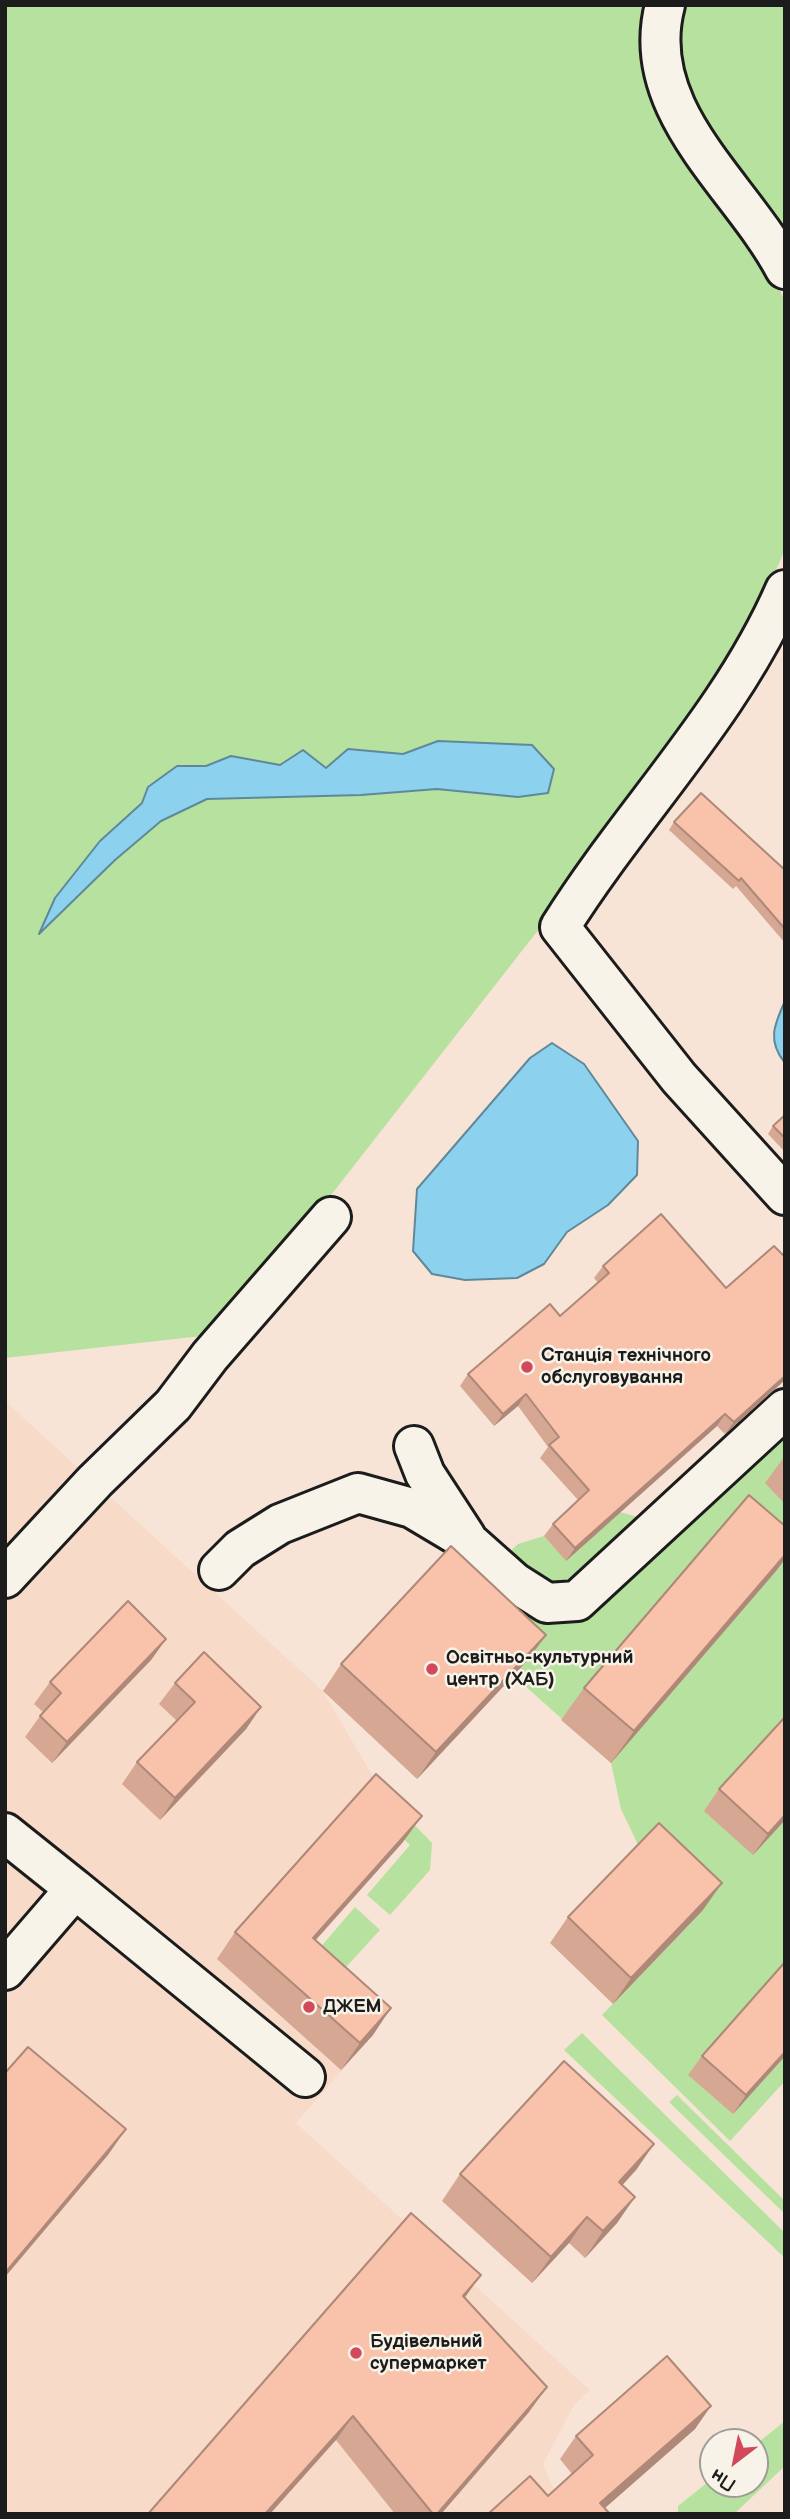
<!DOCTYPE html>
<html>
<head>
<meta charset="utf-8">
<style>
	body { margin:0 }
	#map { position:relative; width:790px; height:2519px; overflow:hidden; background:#f8e4d6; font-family:"Balsamiq Sans",sans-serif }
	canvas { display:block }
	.frame { position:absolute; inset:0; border:7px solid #1c1c1c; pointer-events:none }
	.north { position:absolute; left:699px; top:2428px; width:70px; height:70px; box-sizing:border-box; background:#f7f3e8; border:2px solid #9f9d96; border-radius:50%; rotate:212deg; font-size:19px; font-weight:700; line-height:28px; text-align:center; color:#1c1c1c }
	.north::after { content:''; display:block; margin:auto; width:24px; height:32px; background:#d1495b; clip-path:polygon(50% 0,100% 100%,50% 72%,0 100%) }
</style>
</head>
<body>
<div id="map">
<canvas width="790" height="2519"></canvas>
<div class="frame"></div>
<div class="north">Пн</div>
</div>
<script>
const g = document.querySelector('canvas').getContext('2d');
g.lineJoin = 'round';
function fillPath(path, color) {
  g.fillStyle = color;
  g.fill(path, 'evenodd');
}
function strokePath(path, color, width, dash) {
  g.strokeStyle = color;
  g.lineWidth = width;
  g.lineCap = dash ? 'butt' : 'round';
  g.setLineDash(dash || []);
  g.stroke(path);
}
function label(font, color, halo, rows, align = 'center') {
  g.font = font + ' "Balsamiq Sans",sans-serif';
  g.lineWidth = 5;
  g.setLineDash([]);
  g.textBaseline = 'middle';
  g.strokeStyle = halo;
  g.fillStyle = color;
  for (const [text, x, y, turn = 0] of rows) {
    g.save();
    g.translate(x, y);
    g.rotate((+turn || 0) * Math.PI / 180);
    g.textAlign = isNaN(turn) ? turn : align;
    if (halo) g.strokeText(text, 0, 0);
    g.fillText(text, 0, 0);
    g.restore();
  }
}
fillPath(new Path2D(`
	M5,1401l318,290 53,91 27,60 -108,122 78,71 -77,88 294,267 -16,15 -31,59 14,32 15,18h-567z`), '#f8dac9');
fillPath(new Path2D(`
	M5,5h780v229l-19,25 19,43v247l-22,52 -68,114 -138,191 -251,321 -95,108 -206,23z
	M785,1429v652l-55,60 -128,-126 101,-105 -63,-61 -19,-40 -10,-46 -97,-87 13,-15 -25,-102 16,-15 26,-8 22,24 54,-48 50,14z
	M377,1786l55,57 -2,27 -40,45 -23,-20 43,-50 -47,-45z
	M355,1907l25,23 -44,48 -24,-21z
	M582,2033l203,200v25l-221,-208z
	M677,2095l108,106v13l-116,-112z
	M785,2421v45l-51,48h-56v-8l35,-28v6h42v-39z`), '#b6e19e');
const water = new Path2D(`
	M438,741l94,4 22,24 -6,24 -30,4 -81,-8 -76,6 -154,4 -46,22 -46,39 -76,74 16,-36 45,-57 42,-38 6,-16 29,-21h29l25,-10 49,9 23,-15 23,18 22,-19 55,5z
	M785,1001v62c-18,-22 -11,-38 0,-62z
	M552,1043l32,21 54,77 -1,34 -29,30 -41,27 -23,32 -27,14 -52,2 -33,-6 -19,-23 4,-62 113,-131z`);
fillPath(water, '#8cd2ee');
strokePath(water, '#5f899a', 2);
const minor = new Path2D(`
	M665,5c-28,106 76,180 120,264
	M785,590c-55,126 -153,222 -225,337l119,151 106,117
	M414,1446l11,28 41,63
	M219,1570l21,-21 40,-25 78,-31 54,15 57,34 45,40 33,21 30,-2 208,-192
	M5,1578l90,-97 78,-76 37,-49 121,-139
	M5,1833l70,56 -70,81
	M75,1889l230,188`);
strokePath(minor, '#1c1c1c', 44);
strokePath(minor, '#f7f3e8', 38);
fillPath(new Path2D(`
	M674,822l111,48v73l-49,-57 -3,3 -64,-59z
	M785,1115v37l-17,-18 5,-8z
	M603,1266l182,114 -60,54 -8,-8 -151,135 -22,-25 9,-12 25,-24 -38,-42 8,-11 -30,-41 -24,20 -34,-40 8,-12 92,-58 38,-33 -4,-5z
	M785,1456v48l-20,-21z
	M785,1526v33l-9,12 -165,192 -50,-43 23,-32z
	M546,1635l-19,26 -110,118 -94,-88 18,-27z
	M166,1639l-15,21 -99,103 -27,-26 18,-25 -9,-8 16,-22z
	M175,1683l86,24 -15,22 -86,91 -38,-36 15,-22 40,-41 -18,-17z
	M785,1717v103l-32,35 -49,-44 15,-22z
	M403,1842l-87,98 57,95 -32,35 -124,-111 18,-27z
	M703,1910l-90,94 -63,-61 18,-26z
	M785,1962v94l-52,58 -45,-39 14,-19z
	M654,2144l-18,26 -14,15 13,12 -18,26 -32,35 -16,-15 -37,40 -90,-82 18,-27z
	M465,2298l64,114 -88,102h-46l-59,-74 -188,74z
	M695,2429l-90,79 -57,-12 24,-22 -12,-15 16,-23z`), '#d6a793');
fillPath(new Path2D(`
	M785,1376v4l-60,54 9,-12z
	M526,1394l-8,12 -24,20 9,-12z
	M725,1414l-8,12 -151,135 9,-13z
	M785,1555v4l-9,12 -165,192 23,-32z
	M546,1635l-19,26 -110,118 19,-27z
	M166,1639l-15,21 -99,103 15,-21z
	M261,1707l-15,22 -86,91 15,-22z
	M785,1815v5l-32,35 15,-21z
	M422,1816l-19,26 -109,122 19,-26z
	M722,1883l-19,27 -90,94 18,-26z
	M391,2008l-18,27 -32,35 19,-27z
	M785,2052v4l-52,58 13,-19z
	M126,2129l-18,26 -103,122v-4z
	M654,2144l-18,26 -35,39 18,-27z
	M635,2197l-18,26 -32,35 18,-27z
	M587,2217l-18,26 -37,40 19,-26z
	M481,2275l-18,25v-4z
	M547,2387l-18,25 -88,102h-4z
	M711,2406l-16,23 -97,85 2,-11z
	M353,2416l-17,24 -66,74h-5z`), '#ae8878');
const building = new Path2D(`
	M701,793l84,77v59l-44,-51 -2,3 -65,-59z
	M785,1115v23l-12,-12z
	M661,1214l65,74 48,-42 11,11v119l-51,46 -9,-8 -150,134 -22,-24 36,-34 -40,-45 10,-8 -33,-43 -23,20 -35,-40 82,-70 10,12 49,-43 -6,-7z
	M749,1495l36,31v29l-151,176 -50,-43z
	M451,1546l95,89 -110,117 -95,-88z
	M128,1601l38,38 -99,103 -27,-26 21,-23 -11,-11z
	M204,1652l57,55 -86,91 -38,-36 58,-60 -20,-19z
	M785,1717v98l-17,19 -49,-45z
	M376,1774l46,42 -109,122 78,70 -31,35 -125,-111z
	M659,1823l63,60 -91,95 -63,-61z
	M785,1962v90l-39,43 -44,-39z
	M28,2047l98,82 -121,144v-200z
	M564,2061l90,83 -35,38 16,15 -32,34 -16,-14 -36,40 -91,-83z
	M411,2213l70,62 -18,21 84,91 -110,127h-4l-80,-98 -88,98h-117z
	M667,2356l44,50 -111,97 10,11h-122l42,-38 18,20 45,-41 -17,-19z`);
fillPath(building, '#f9c2ab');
strokePath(building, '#ae8878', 2);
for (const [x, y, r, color] of [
	[527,1367,7,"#d1495b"],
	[432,1669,7,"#d1495b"],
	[309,2007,7,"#d1495b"],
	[356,2353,7,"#d1495b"]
]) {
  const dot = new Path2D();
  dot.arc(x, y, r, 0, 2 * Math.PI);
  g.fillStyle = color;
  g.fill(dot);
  strokePath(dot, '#f7f3e8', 2.5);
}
label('bold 19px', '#1c1c1c', '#f7f3e8', [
	["Cтанція технічного",541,1356],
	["обслуговування",541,1378],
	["Освітньо-культурний",446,1658],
	["центр (ХАБ)",446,1680],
	["ДЖЕМ",323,2007],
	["Будівельний",370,2342],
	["супермаркет",370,2364]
], 'left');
</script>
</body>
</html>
